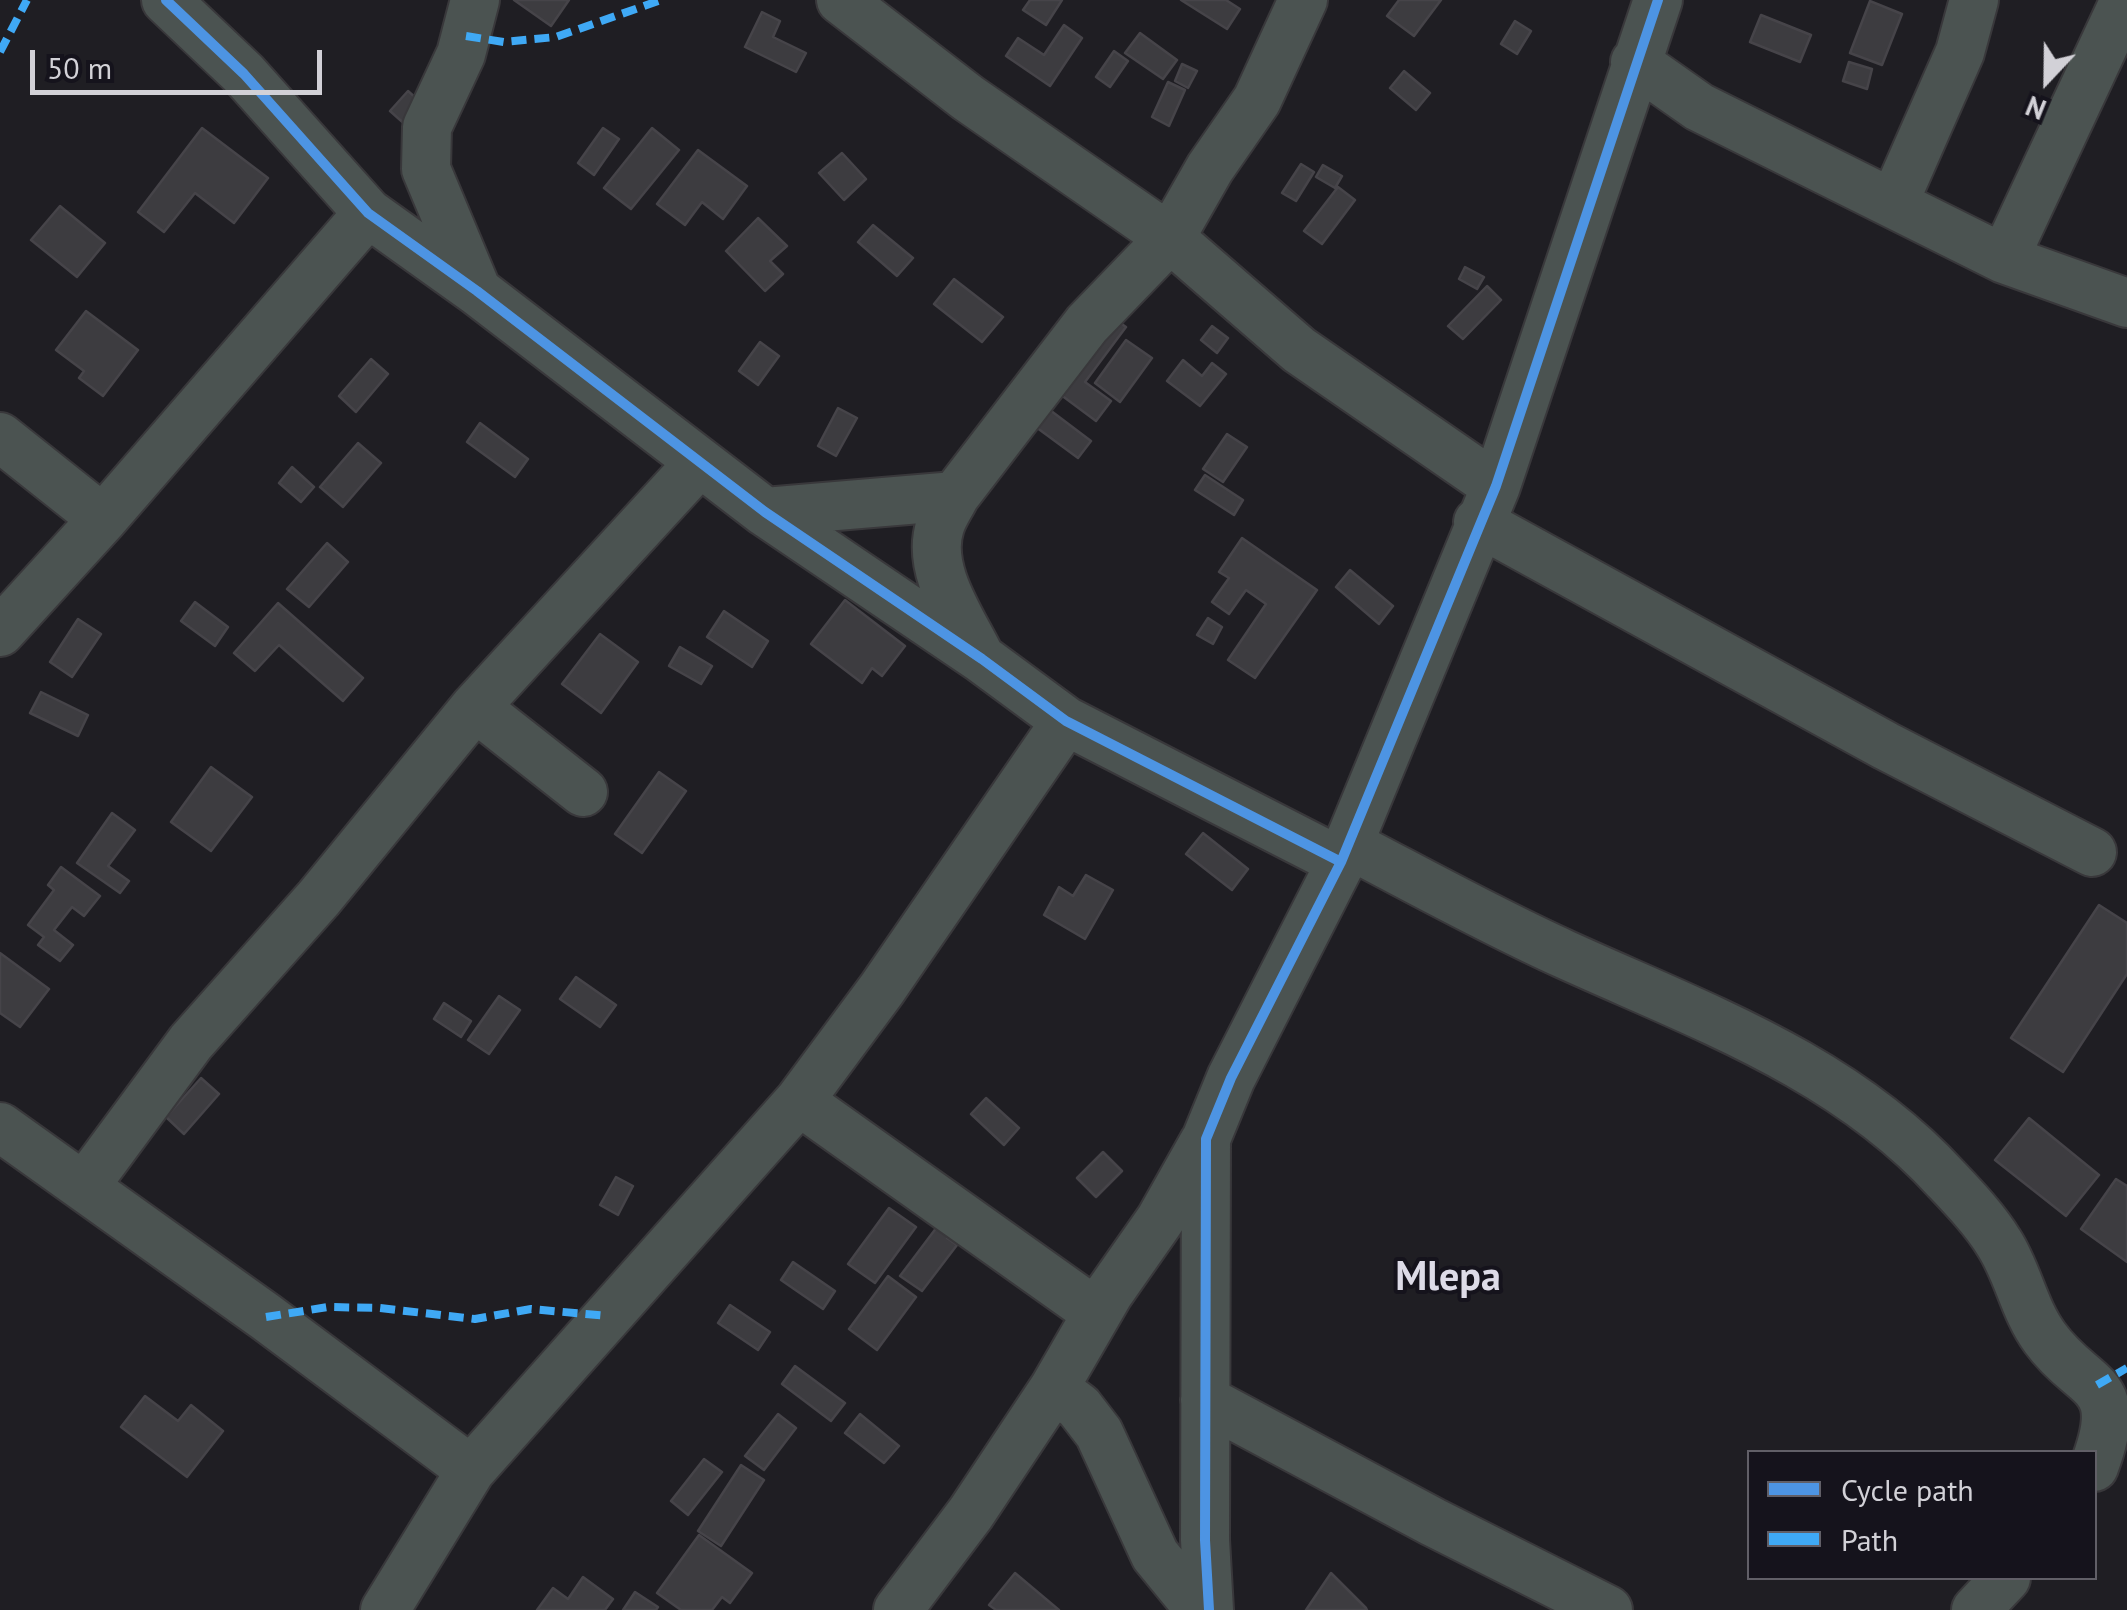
<!DOCTYPE html>
<html>
<head>
<meta charset="utf-8">
<style>
	body { margin:0 }
	#map { position:relative; width:2127px; height:1610px; overflow:hidden; background:#1f1e23; font-family:"PT Sans",sans-serif }
	canvas { display:block }
	.legend { position:absolute; left:1747px; top:1450px; width:350px; height:130px; box-sizing:border-box; background:#15131c; border:2px solid #615f67; margin:0; padding:12px 18px; list-style:none; font-size:30px; color:#d2d1d7 }
	.legend li { display:flex; align-items:center; gap:20px; height:50px }
	.legend b { width:50px; border:2px solid #615f67 }
	.north { position:absolute; left:1997px; top:30px; width:100px; height:100px; -webkit-text-stroke:8px #15131c; paint-order:stroke; rotate:202deg; font-size:28px; font-weight:700; line-height:40px; text-align:center; color:#d2d1d7 }
	.north::after { content:''; display:block; margin:auto; width:35px; height:45px; background:#d2d1d7; clip-path:polygon(50% 0,100% 100%,50% 72%,0 100%) }
	.scale { position:absolute; left:30px; top:50px; width:292px; height:45px; box-sizing:border-box; border:5px solid #d2d1d7; border-top:0; padding-left:12px; font-size:30px; line-height:35px; white-space:nowrap; color:#d2d1d7; -webkit-text-stroke:8px #15131c; paint-order:stroke }
</style>
</head>
<body>
<div id="map">
<canvas width="2127" height="1610"></canvas>
<ul class="legend">
<li><b style="height:12px;background:#4d94e3"></b>Cycle path</li>
<li><b style="height:12px;background:#3fa9f5"></b>Path</li>
</ul>
<div class="north">N</div>
<div class="scale">50 m</div>
</div>
<script>
const g = document.querySelector('canvas').getContext('2d');
g.lineJoin = 'round';
function fillPath(path, color) {
  g.fillStyle = color;
  g.fill(path, 'evenodd');
}
function strokePath(path, color, width, dash) {
  g.strokeStyle = color;
  g.lineWidth = width;
  g.lineCap = dash ? 'butt' : 'round';
  g.setLineDash(dash || []);
  g.stroke(path);
}
function label(font, color, halo, rows, align = 'center') {
  g.font = font + ' "PT Sans",sans-serif';
  g.lineWidth = 8;
  g.setLineDash([]);
  g.textBaseline = 'middle';
  g.strokeStyle = halo;
  g.fillStyle = color;
  for (const [text, x, y, turn = 0] of rows) {
    g.save();
    g.translate(x, y);
    g.rotate((+turn || 0) * Math.PI / 180);
    g.textAlign = isNaN(turn) ? turn : align;
    if (halo) g.strokeText(text, 0, 0);
    g.fillText(text, 0, 0);
    g.restore();
  }
}
const building = new Path2D(`
	M514,0h55l-18,26z
	M1030,0h32l-16,25 -23,-15z
	M1181,0h45l14,9 -13,20z
	M1399,0h42l-27,36 -27,-20z
	M1870,1l32,13 -20,51 -32,-12z
	M762,12l18,9 -7,16 33,16 -10,19 -51,-25z
	M1761,15l50,20 -11,27 -50,-20z
	M1515,21l16,10 -14,23 -16,-10z
	M1064,25l18,13 -32,48 -44,-30 12,-18 26,17z
	M1140,33l37,27 -14,19 -38,-26z
	M1114,51l14,10 -18,26 -14,-10z
	M1849,62l23,7 -5,20 -24,-8z
	M1182,64l15,7 -9,17 -13,-7z
	M1404,71l26,22 -14,17 -26,-22z
	M1168,82l17,8 -16,36 -17,-9z
	M408,91l18,16 -18,20 -18,-16z
	M202,128l66,50 -34,45 -39,-30 -31,39 -26,-20z
	M603,128l16,11 -25,36 -16,-12z
	M652,128l27,22 -48,59 -27,-21z
	M698,150l49,36 -24,33 -21,-17 -17,23 -28,-21z
	M842,153l24,26 -22,21 -25,-27z
	M1301,164l13,8 -18,29 -14,-8z
	M1323,165l19,11 -7,12 -19,-11z
	M1338,187l17,13 -33,44 -18,-13z
	M60,206l45,37 -28,34 -46,-37z
	M758,218l29,28 -17,15 13,13 -18,17 -39,-40z
	M873,225l40,33 -16,18 -39,-34z
	M1465,267l19,10 -7,12 -18,-10z
	M954,279l49,38 -21,25 -48,-38z
	M1487,286l14,14 -38,39 -15,-13z
	M86,311l52,39 -35,46 -24,-18 5,-7 -28,-21z
	M1105,312l21,15 -41,55 26,19 -15,20 -47,-35z
	M1212,326l16,12 -11,15 -16,-13z
	M1126,340l26,18 -32,44 -25,-19z
	M760,342l19,14 -21,29 -19,-14z
	M371,359l17,15 -32,38 -17,-16z
	M1183,360l19,16 10,-13 14,11 -26,32 -33,-25z
	M1038,401l53,40 -13,17 -53,-39z
	M838,408l19,10 -21,38 -18,-10z
	M480,423l48,36 -13,18 -48,-35z
	M1227,434l20,13 -24,35 -20,-13z
	M358,443l23,20 -38,44 -23,-20z
	M292,467l22,20 -13,15 -22,-19z
	M1205,475l38,25 -9,15 -39,-25z
	M1242,538l75,52 -62,88 -27,-18 38,-56 -20,-14 -17,24 -17,-12 17,-24 -10,-6z
	M327,543l21,19 -39,45 -22,-18z
	M1350,570l43,36 -14,18 -43,-37z
	M845,600l60,46 -23,30 -10,-8 -10,15 -51,-39z
	M195,602l33,25 -13,19 -34,-25z
	M278,603l85,75 -20,23 -64,-56 -24,26 -21,-18z
	M724,611l44,30 -16,26 -45,-30z
	M1208,618l14,9 -9,17 -16,-9z
	M78,619l23,15 -29,43 -22,-15z
	M600,634l38,28 -37,51 -39,-29z
	M680,647l32,19 -11,18 -32,-18z
	M41,692l47,23 -10,21 -48,-23z
	M211,767l41,30 -41,54 -40,-29z
	M659,772l27,19 -44,62 -27,-19z
	M112,813l23,17 -27,36 21,15 -9,12 -43,-30z
	M1203,833l45,36 -16,21 -46,-36z
	M61,867l39,29 -16,20 -12,-9 -18,23 19,15 -13,16 -22,-16 6,-8 -16,-12 26,-35 -6,-5z
	M1086,875l27,15 -28,49 -41,-24 15,-28 14,9z
	M2099,905l28,18v51l-64,98 -52,-34z
	M0,953l49,36 -29,38 -20,-14z
	M576,977l40,28 -16,22 -40,-28z
	M499,996l21,14 -31,44 -21,-14z
	M444,1003l27,18 -10,16 -27,-18z
	M201,1078l18,16 -35,40 -18,-17z
	M986,1098l33,30 -15,17 -33,-31z
	M2029,1118l70,57 -33,41 -71,-56z
	M1103,1152l19,19 -26,26 -19,-19z
	M616,1177l17,9 -15,29 -18,-10z
	M2116,1179l11,7v76l-46,-33z
	M889,1208l27,19 -41,56 -27,-19z
	M940,1223l12,9 -5,6 10,7 -35,46 -22,-15z
	M793,1262l42,29 -12,18 -42,-29z
	M888,1276l28,21 -39,53 -28,-21z
	M730,1305l40,27 -12,18 -40,-27z
	M795,1366l50,37 -14,18 -49,-37z
	M145,1396l33,25 13,-16 32,26 -36,46 -66,-50z
	M778,1414l18,14 -32,42 -19,-14z
	M860,1414l39,32 -15,17 -39,-30z
	M704,1459l18,13 -34,43 -17,-14z
	M741,1465l23,15 -43,66 -23,-15z
	M699,1535l53,38 -22,30 -8,-6 -10,13h-31l-24,-17z
	M1015,1573l44,37h-63l-7,-5z
	M1331,1573l35,35 1,2h-61z
	M583,1577l30,22 -8,11h-68l16,-22 15,11z
	M635,1592l23,15 -2,3h-33z`);
fillPath(building, '#3d3c40');
strokePath(building, '#464449', 2.5);
const minor = new Path2D(`
	M166,0l78,74 124,139 109,78 288,221 217,147 84,62 275,141
	M475,0l-14,54 -34,73 -1,42 51,122
	M841,0l127,98 202,140 129,112 197,136
	M1635,62l64,45 305,152 123,44
	M1894,202l66,-150 14,-52
	M2004,259l121,-259
	M0,437l103,82
	M955,496c-5,10 -12,20 -15,30 -14,43 20,91 39,129
	M765,512l190,-16 132,-172 83,-86 40,-70 47,-68 46,-100
	M1478,522l408,224 206,106
	M0,632l103,-113 265,-306
	M475,707l108,85
	M1348,844c71,37 143,77 216,110 136,62 279,112 382,225 18,19 39,41 53,64 19,29 25,67 46,95 40,55 82,40 49,129
	M799,1101l298,212
	M0,1127l266,190 205,153
	M84,1187l107,-145 128,-144 156,-191 224,-244
	M1054,1388l25,19 20,26 56,122 45,55
	M1205,1400l228,122 175,88
	M385,1610l86,-140 328,-369 83,-112 184,-268
	M898,1610l73,-97 83,-125 55,-95 51,-73 44,-78
	M1209,1610l-4,-70 1,-401 25,-61 110,-216 155,-376 162,-486
	M1976,1610l30,-32`);
strokePath(minor, '#39383b', 52);
strokePath(minor, '#4b5351', 48);
strokePath(new Path2D(`
	M466,36l38,6 52,-5 105,-37
	M0,52l27,-52
	M266,1317l62,-10 52,1 95,11 56,-10 77,7
	M2097,1385l30,-17`), '#3fa9f5', 8, [15, 8]);
strokePath(new Path2D(`
	M166,0l78,74 124,139 109,78 288,221 217,147 84,62 275,141
	M1209,1610l-4,-70 1,-401 25,-61 110,-216 155,-376 162,-486`), '#4d94e3', 10);
label('bold 40px', '#dddbe7', '#15131c', [
	["Mlepa",1448,1279]
]);
</script>
</body>
</html>
